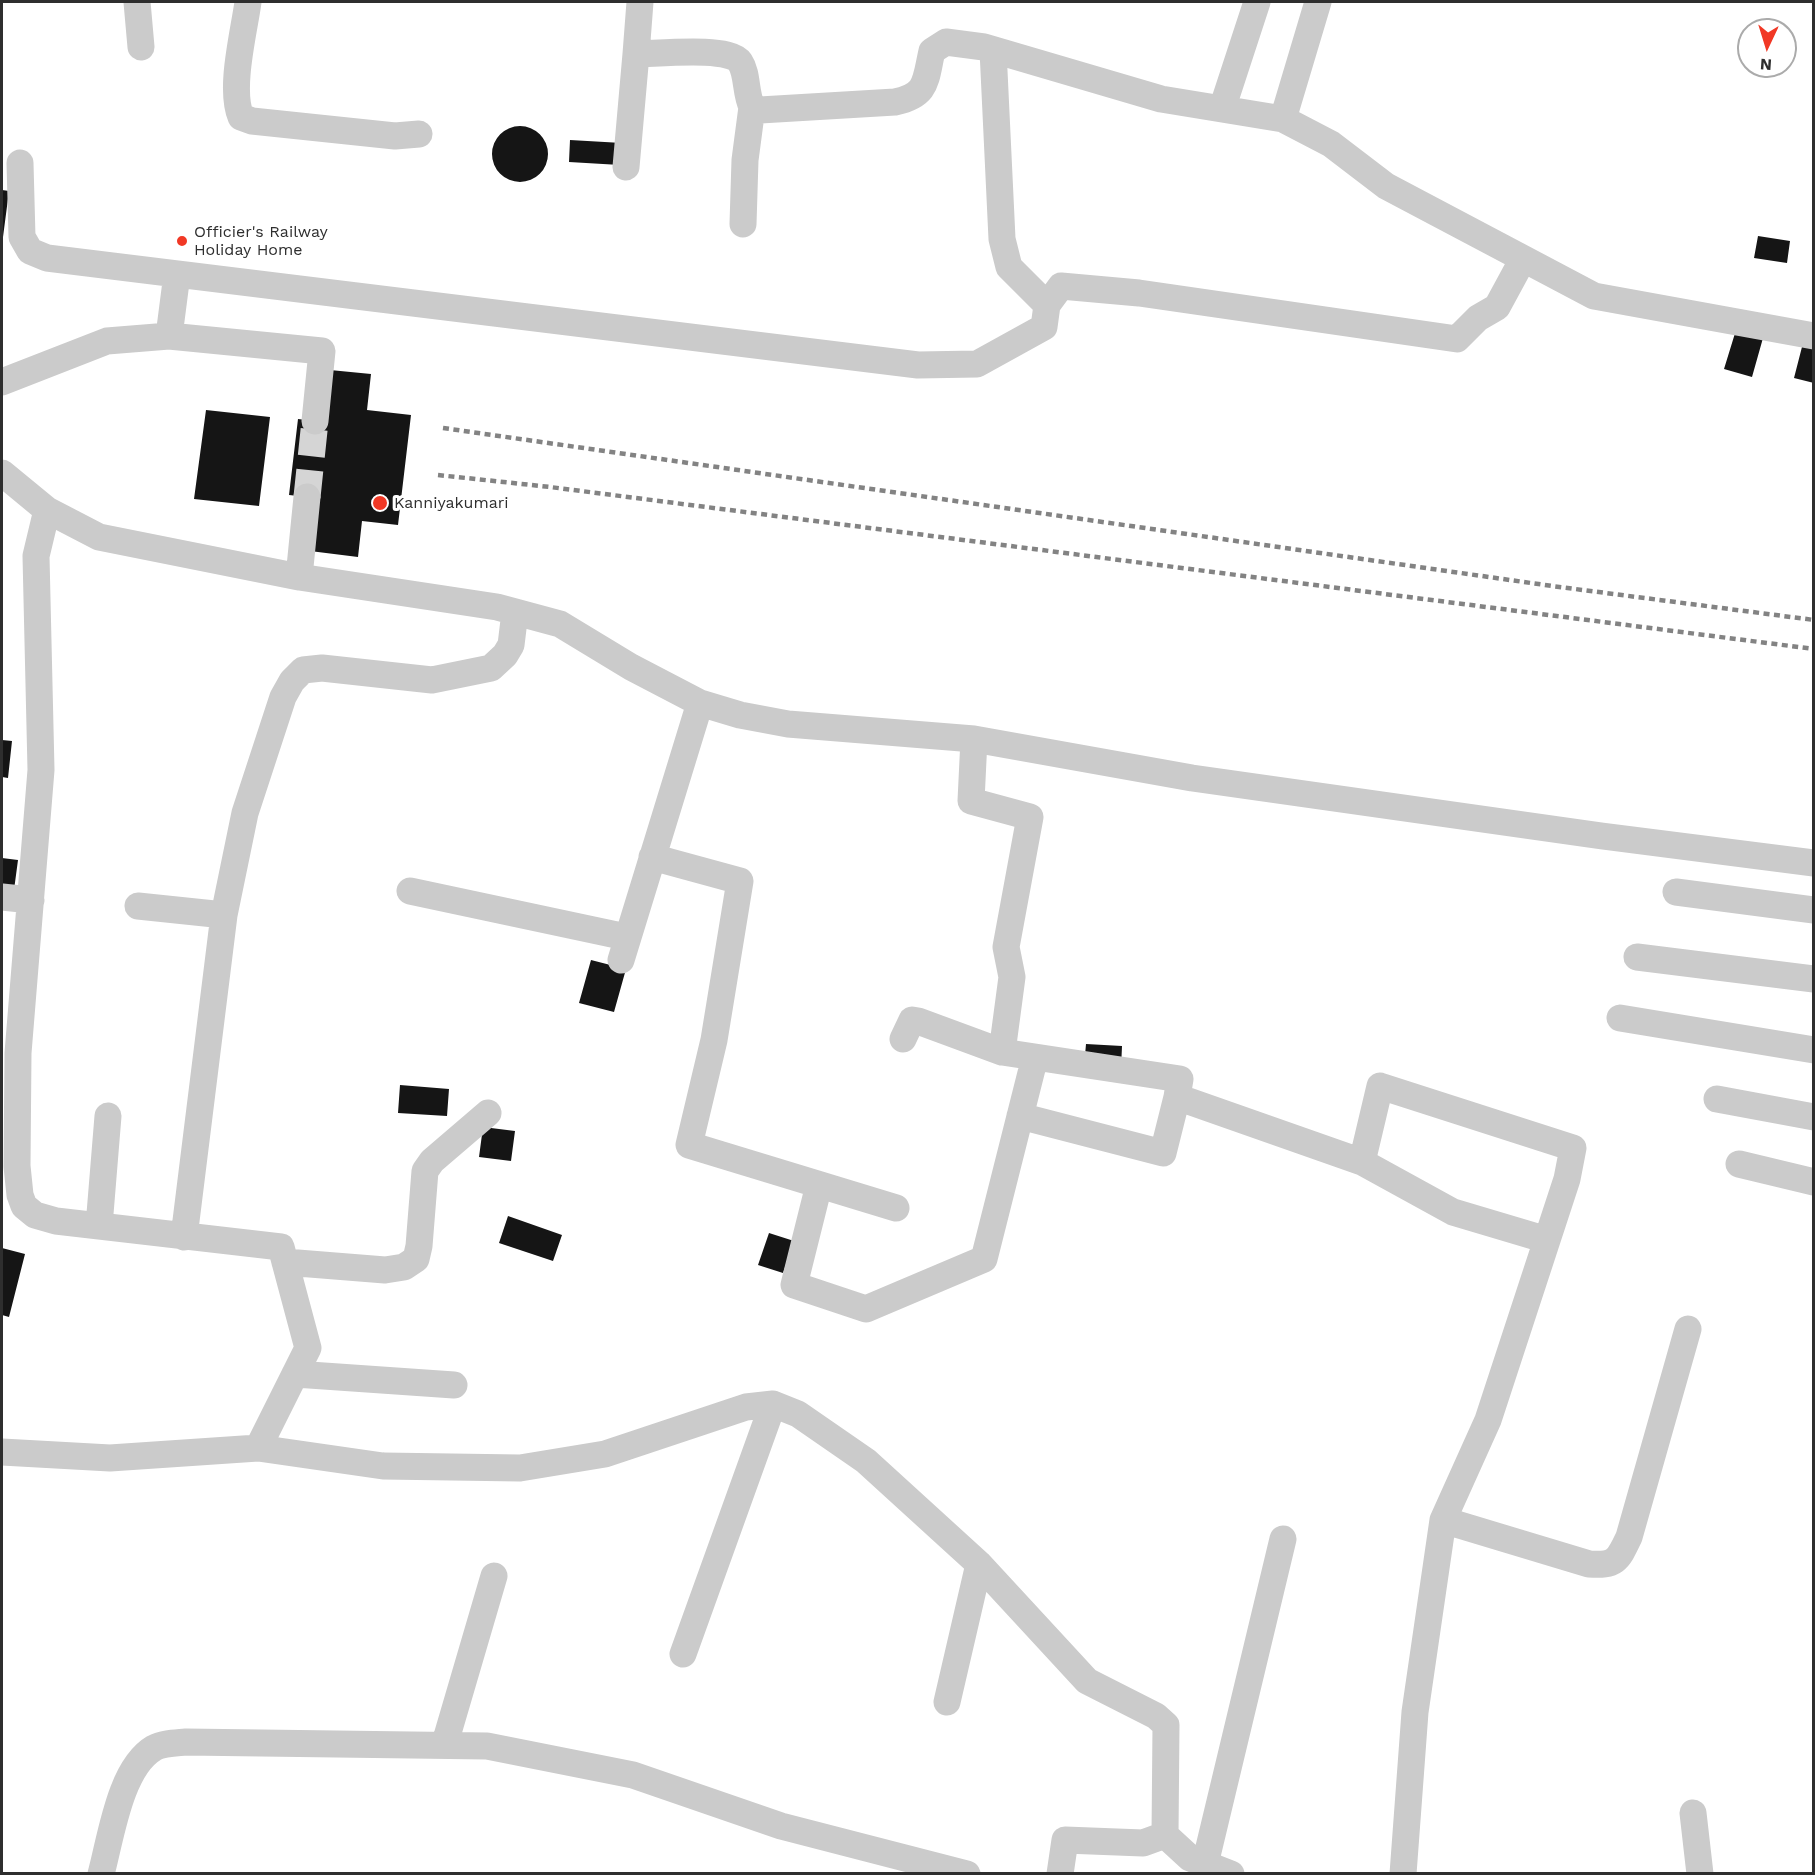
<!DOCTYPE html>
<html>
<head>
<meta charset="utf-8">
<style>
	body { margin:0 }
	#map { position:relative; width:1815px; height:1875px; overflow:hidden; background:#fff; font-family:"Work Sans",sans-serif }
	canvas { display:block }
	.frame { position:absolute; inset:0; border:3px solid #2e2e2e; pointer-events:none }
	.north { position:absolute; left:1737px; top:18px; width:60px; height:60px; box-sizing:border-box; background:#fff; border:2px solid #ababab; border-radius:50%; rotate:184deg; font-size:16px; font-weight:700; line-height:24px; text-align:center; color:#2e2e2e }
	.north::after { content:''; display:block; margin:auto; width:21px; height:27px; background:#f13825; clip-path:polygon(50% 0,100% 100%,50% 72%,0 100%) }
</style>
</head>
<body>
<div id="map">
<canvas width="1815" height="1875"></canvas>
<div class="frame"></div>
<div class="north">N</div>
</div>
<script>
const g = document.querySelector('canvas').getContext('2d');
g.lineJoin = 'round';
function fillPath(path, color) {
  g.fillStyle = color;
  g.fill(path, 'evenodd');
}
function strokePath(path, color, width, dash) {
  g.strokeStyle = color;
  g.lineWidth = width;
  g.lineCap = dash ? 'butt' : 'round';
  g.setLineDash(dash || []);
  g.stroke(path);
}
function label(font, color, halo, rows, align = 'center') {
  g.font = font + ' "Work Sans",sans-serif';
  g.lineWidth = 6;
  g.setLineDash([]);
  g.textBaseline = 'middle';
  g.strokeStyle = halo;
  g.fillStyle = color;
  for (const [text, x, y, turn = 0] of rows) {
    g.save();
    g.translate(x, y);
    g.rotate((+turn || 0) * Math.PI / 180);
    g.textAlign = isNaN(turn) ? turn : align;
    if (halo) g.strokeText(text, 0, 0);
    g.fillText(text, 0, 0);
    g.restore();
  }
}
fillPath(new Path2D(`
	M492 154a28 28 0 1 1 56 0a28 28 0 1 1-56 0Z
	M570,140l52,3 -2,22 -51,-3z
	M2,190l7,1 -6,46h-1z
	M1758,236l32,5 -3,22 -33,-5z
	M1736,330l27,8 -11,39 -28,-8z
	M1803,343l11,2v38l-20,-5z
	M330,370l41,4 -4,36 44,5 -13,110 -36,-4 -4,36 -48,-6 7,-53 -28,-3 9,-76 26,3z
	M206,410l64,7 -11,89 -65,-7z
	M2,740l10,1 -4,37 -6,-1z
	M2,858l16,2 -4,30 -12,-2z
	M591,960l35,9 -12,43 -35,-9z
	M1086,1044l36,2 -1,23 -37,-2z
	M400,1085l49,4 -2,27 -49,-3z
	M483,1127l32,4 -4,30 -32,-4z
	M508,1216l54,19 -9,26 -54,-18z
	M769,1233l25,8 -11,32 -25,-8z
	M2,1248l23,6 -16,63 -7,-2z`), '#151515');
strokePath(new Path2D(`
	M307,497l8,-76`), '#d5d5d5', 27, [27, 14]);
strokePath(new Path2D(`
	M137,2l4,45
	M248,2c-4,30 -19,87 -7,115l11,4 143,15 24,-2
	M640,2l-4,52c20,0 94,-8 104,8 8,12 5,31 12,45l8,3 135,-8c33,-7 30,-21 37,-51l14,-9 38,5 177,52 122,20 48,25 55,42 208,110 220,40
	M993,50l9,189 7,28 38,38
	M1222,109l35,-107
	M1283,119l35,-117
	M20,163l2,74 8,14 17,7 871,107 59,-1 67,-37 3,-22 14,-19 78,7 318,46 21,-21 19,-11 26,-48
	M626,167l10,-113
	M743,224l2,-64 7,-53
	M169,336l8,-62
	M2,382l105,-41 62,-5 153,15 -7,70
	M2,473l45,37 52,27 200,40 198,30 63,17 71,43 69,36 40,12 48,9 186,15 218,39 410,58 212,27
	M47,510l-11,46 5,214 -23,283 -1,113 3,29 4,11 11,9 21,6 225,26 27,101 -50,100
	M299,577l8,-80
	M974,739l-3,62 59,16 -24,130 6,30 -10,75 178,27 -3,18 185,65 18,-76 193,62 -6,31 -79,241 -45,100 -28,192 -12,162
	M652,857l88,24 -26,159 -25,105 207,63
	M410,891l216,46
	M1676,892l138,18
	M2,897l29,3
	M138,906l86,9 -40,322
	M224,915l21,-102 38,-116 9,-16 11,-11 19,-2 110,12 59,-12 14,-13 6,-10 4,-33
	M1637,957l177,22
	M621,960l79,-257
	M1620,1018l194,32
	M903,1039l9,-19 6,1 84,31
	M1717,1099l97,18
	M1020,1116l143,37 14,-56
	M1362,1162l91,50 94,28
	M1739,1164l75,18
	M819,1185l-25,100 72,24 118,-50 51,-202
	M99,1226l9,-110
	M285,1262l100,8 19,-3 12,-8 3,-13 6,-75 7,-10 56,-48
	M295,1374l159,11
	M2,1452l108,6 148,-10 125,18 137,2 85,-14 141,-47 27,-3 25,10 68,47 113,103 108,117 69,35 10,9 -1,110 25,23 41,16
	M1443,1520l146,44c27,2 29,-4 40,-27l59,-208
	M683,1654l90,-250
	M947,1702l32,-138
	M445,1743l49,-167
	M1693,1813l7,61
	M1205,1864l78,-325
	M101,1874c10,-37 19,-106 53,-126 9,-5 22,-5 32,-6l301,4 146,29 148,51 186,48
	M1060,1874l5,-34 78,3 22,-8`), '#cbcbcb', 27);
strokePath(new Path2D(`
	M443,428l1109,158 262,34
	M438,475l112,12 1264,162`), '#838383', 4.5, [6, 4.5]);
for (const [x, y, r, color] of [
	[182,241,6,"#f13825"],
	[380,503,8,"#f13825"]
]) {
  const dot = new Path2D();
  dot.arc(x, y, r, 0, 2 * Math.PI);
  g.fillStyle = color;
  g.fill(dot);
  strokePath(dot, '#fff', 2);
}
label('16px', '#2e2e2e', '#fff', [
	["Officier's Railway",194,232],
	["Holiday Home",194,250],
	["Kanniyakumari",394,503]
], 'left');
</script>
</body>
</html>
